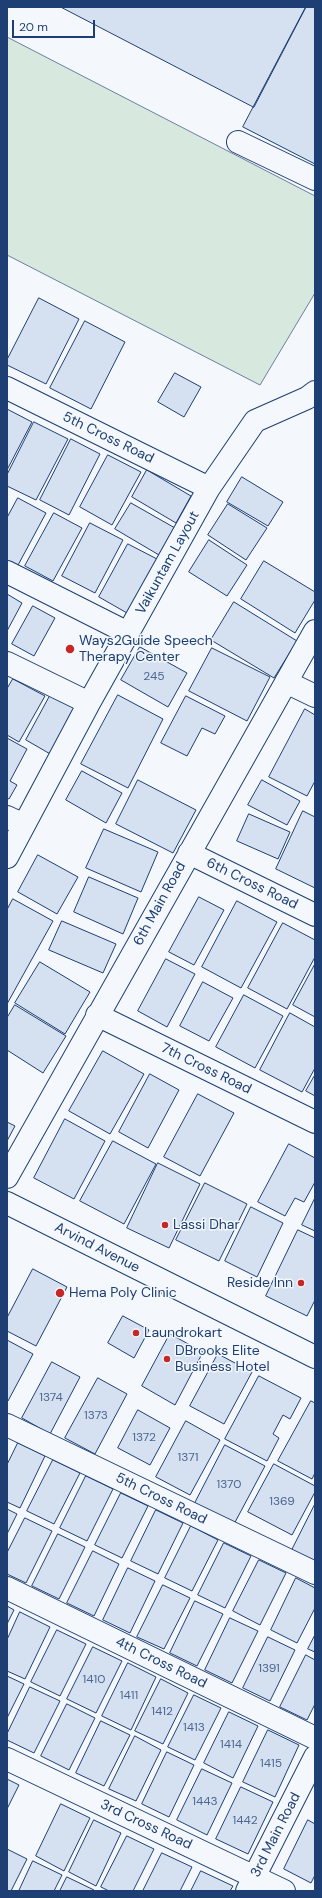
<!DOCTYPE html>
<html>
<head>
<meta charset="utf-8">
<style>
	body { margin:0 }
	#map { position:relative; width:322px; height:1898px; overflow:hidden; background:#f4f7fb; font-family:"DM Sans",sans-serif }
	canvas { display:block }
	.frame { position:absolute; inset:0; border:8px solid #1d3f73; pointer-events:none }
	.scale { position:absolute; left:12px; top:20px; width:83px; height:18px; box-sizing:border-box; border:2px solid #1d3f73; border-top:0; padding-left:5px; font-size:12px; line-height:14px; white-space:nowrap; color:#1d3f73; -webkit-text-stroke:3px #f4f7fb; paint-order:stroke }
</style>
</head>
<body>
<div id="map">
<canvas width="322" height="1898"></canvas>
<div class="frame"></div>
<div class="scale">20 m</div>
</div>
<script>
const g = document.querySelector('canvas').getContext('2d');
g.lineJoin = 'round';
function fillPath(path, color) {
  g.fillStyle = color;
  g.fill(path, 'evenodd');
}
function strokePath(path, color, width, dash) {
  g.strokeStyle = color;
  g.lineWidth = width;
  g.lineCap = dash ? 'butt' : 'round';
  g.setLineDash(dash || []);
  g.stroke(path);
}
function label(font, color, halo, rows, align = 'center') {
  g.font = font + ' "DM Sans",sans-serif';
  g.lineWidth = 3;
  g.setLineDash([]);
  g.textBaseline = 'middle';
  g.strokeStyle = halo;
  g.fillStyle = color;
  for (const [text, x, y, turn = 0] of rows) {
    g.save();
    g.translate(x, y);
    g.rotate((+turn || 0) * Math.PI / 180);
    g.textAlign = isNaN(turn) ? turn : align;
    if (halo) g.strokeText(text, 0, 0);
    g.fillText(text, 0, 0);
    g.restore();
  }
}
const green = new Path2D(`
	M7,37l308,159v97l-55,92 -253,-130z`);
fillPath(green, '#d7e8df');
strokePath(green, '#687fa3', 1);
const building = new Path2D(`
	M61,7h245l-52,100z
	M306,7h9v157l-72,-37z
	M39,298l40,21 -33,65 -39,-19v-5z
	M85,321l40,21 -34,67 -41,-21z
	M175,373l26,14 -17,30 -26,-15z
	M7,409l25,13 -25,48z
	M34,422l34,17 -32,61 -29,-14v-11z
	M71,439l29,15 -31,61 -29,-15z
	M108,455l33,17 -29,53 -32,-18z
	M147,470l44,26 -15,27 -44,-26z
	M242,477l41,25 -15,24 -41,-24z
	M18,498l28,15 -29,54 -10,-6v-43z
	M131,503l44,25 -16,27 -44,-26z
	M228,504l39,24 -21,32 -38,-25z
	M54,513l28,15 -29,53 -28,-15z
	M90,523l33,17 -28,53 -33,-17z
	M209,540l38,25 -20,31 -38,-24z
	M128,544l29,15 -30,54 -28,-16z
	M264,561l51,31v8l-20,33 -54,-34z
	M7,594l15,9 -15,28z
	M234,602l63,39 -23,37 -63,-38z
	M33,606l22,12 -21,38 -22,-12z
	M140,647l47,26 -19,34 -47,-27z
	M212,648l58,29 -23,44 -58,-30z
	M13,679l32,17 -26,46 -12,-7v-46z
	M51,694l26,14 -25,47 -26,-15z
	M118,695l45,24 -35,69 -47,-24z
	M186,696l39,20 -10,18 -13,-6 -15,28 -26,-13z
	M305,709l10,6v66l-8,15 -38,-19z
	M7,738l20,11 -17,32 7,4 -8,14 -2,-1z
	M82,771l40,22 -16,30 -40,-23z
	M138,780l58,30 -23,43 -57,-29z
	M262,780l38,21 -13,24 -39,-20z
	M303,811l12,6v71l-39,-19z
	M249,814l41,18 -12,27 -41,-18z
	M104,829l54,23 -17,40 -55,-24z
	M38,855l40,22 -21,37 -39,-22z
	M89,877l49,21 -15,36 -49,-22z
	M199,897l25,13 -30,55 -25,-13z
	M13,899l40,22 -46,83v-94z
	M237,901l40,21 -36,66 -39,-21z
	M62,921l54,23 -13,29 -54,-23z
	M283,923l32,17v17l-28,52 -39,-21z
	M166,959l29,15 -28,53 -29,-16z
	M40,962l50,30 -25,42 -50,-31z
	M315,964v53l-22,-12z
	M203,982l30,16 -24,43 -29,-15z
	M244,995l39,21 -28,52 -39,-21z
	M15,1005l51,31 -23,37 -36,-23v-32z
	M290,1013l25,14v41l-13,24 -42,-22z
	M103,1051l41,23 -34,60 -41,-23z
	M150,1074l29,16 -31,58 -29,-16z
	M315,1075v21l-9,-5z
	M198,1094l36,19 -34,63 -36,-19z
	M65,1119l40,22 -31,58 -40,-21z
	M7,1122l8,4 -8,15z
	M113,1141l43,23 -32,60 -44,-23z
	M289,1144l26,14v24l-11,20 -9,-4 -10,18 -27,-14z
	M158,1163l42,21 -31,64 -42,-20z
	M205,1183l42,21 -28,57 -43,-21z
	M315,1198v33l-13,-6z
	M251,1207l32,16 -26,54 -32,-16z
	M298,1230l17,8v62l-8,16 -41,-20z
	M33,1269l34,18 -31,59 -29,-15v-13z
	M123,1316l26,14 -15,28 -26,-15z
	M170,1334l33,18 -28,53 -33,-19z
	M7,1340l26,14 -25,47 -1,-1z
	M218,1354l34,18 -28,52 -34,-18z
	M52,1362l28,15 -30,57 -28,-16z
	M259,1376l42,22 -11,21 -7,-4 -10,19 6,4 -12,23 -42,-22z
	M98,1378l29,16 -32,60 -30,-16z
	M311,1401l4,2v70l-3,6 -34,-18z
	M138,1410l32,18 -20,37 -32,-17z
	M186,1421l34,19 -30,55 -34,-18z
	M18,1443l27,13 -25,52 -13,-6v-37z
	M225,1445l40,21 -32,60 -39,-21z
	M53,1460l27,13 -26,51 -27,-13z
	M274,1464l41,22v6l-23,43 -44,-23z
	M86,1476l27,13 -26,52 -27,-13z
	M121,1493l27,13 -26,52 -27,-13z
	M315,1504v60l-24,-12z
	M7,1509l10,5 -10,20z
	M156,1510l27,13 -25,51 -27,-13z
	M25,1518l27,13 -26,52 -19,-9v-21z
	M191,1526l27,14 -26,51 -27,-13z
	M58,1534l27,13 -26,52 -27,-13z
	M224,1543l27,13 -26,52 -27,-13z
	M93,1551l26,13 -25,52 -27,-13z
	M259,1560l27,13 -26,52 -27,-14z
	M128,1568l27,13 -25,52 -27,-13z
	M296,1578l19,10v20l-18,35 -26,-13z
	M163,1585l27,13 -26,51 -27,-12z
	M195,1601l28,13 -26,52 -27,-13z
	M7,1606l7,4 -7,14z
	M20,1612l30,15 -25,52 -18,-8v-31z
	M230,1618l28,13 -26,52 -27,-13z
	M57,1630l29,14 -26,52 -29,-14z
	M315,1635v17l-7,-3z
	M268,1637l27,13 -25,51 -27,-13z
	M93,1647l29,14 -26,52 -29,-14z
	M306,1655l9,5v44l-8,16 -27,-13z
	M128,1663l28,14 -25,53 -29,-14z
	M7,1676l17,8 -17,34z
	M161,1679l27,14 -25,51 -28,-13z
	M30,1687l30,14 -26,52 -27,-13v-6z
	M194,1695l27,13 -26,52 -27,-13z
	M67,1704l28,14 -26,52 -28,-14z
	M229,1712l29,14 -25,52 -29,-15z
	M101,1721l29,14 -26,51 -28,-13z
	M268,1730l31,15 -24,52 -32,-15z
	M135,1736l26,14 -25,51 -27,-12z
	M167,1752l27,13 -25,52 -27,-13z
	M202,1769l30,14 -25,52 -30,-15z
	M7,1779l12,6 -12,24z
	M241,1787l32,15 -25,52 -32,-15z
	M61,1804l29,14 -26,53 -28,-15z
	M94,1820l27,13 -25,53 -27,-14z
	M308,1820l7,4v51l-4,8 -27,-14z
	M127,1836l27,13 -21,42h-24l-8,-4z
	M7,1849l20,10 -16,32h-4z
	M162,1853l30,14 -12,24h-37z
	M33,1861l29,14 -8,16h-35z
	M201,1871l32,15 -3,5h-39z
	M67,1877l27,13 -1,1h-33z`);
fillPath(building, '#d5e0f0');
strokePath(building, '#1d3f73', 1);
const street = new Path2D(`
	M238,142l77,37
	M7,388l202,100
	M7,572l121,61
	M7,663l82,40
	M286,682l29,14
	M7,817l17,8
	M189,853l126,62
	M7,857l82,-154 120,-215 46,-67 52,-23 8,-6
	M97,1015l218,107
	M7,1177l308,-546
	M7,1425l308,148
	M7,1588l308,150
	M7,1759l277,132
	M247,1891l68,-134`);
const secondary = new Path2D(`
	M7,1203l308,154`);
strokePath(street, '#1d3f73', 24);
strokePath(secondary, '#1d3f73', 24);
strokePath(street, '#f4f7fb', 22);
strokePath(secondary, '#f4f7fb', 22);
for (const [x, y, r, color] of [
	[70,649,5,"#c62828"],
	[165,1225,4,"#c62828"],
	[301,1283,4,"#c62828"],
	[60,1293,5,"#c62828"],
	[136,1333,4,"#c62828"],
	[167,1359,4,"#c62828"]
]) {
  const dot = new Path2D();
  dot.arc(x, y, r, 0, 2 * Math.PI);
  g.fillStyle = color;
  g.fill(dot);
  strokePath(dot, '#f4f7fb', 1.5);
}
label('12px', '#4b6792', null, [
	["245",154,677],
	["1374",51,1398],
	["1373",96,1416],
	["1372",144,1438],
	["1371",188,1458],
	["1370",229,1485],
	["1369",282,1502],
	["1391",269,1669],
	["1410",94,1680],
	["1411",129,1696],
	["1412",162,1712],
	["1413",194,1728],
	["1414",231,1745],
	["1415",271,1764],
	["1443",205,1802],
	["1442",245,1821]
]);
label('14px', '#1d3f73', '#f4f7fb', [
	["5th Cross Road",108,438,26],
	["Vaikuntam Layout",168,563,-61],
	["6th Cross Road",252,884,26],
	["6th Main Road",160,904,-61],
	["7th Cross Road",206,1069,26],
	["Arvind Avenue",97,1248,27],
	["5th Cross Road",161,1499,26],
	["4th Cross Road",161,1663,26],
	["3rd Cross Road",146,1825,25],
	["3rd Main Road",276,1835,-63]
]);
label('14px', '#1d3f73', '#f4f7fb', [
	["Ways2Guide Speech",79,641],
	["Therapy Center",79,657],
	["Lassi Dhar",173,1225],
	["Reside Inn",293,1283,"right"],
	["Hema Poly Clinic",69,1293],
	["Laundrokart",144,1333],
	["DBrooks Elite",175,1351],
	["Business Hotel",175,1367]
], 'left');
</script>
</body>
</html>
